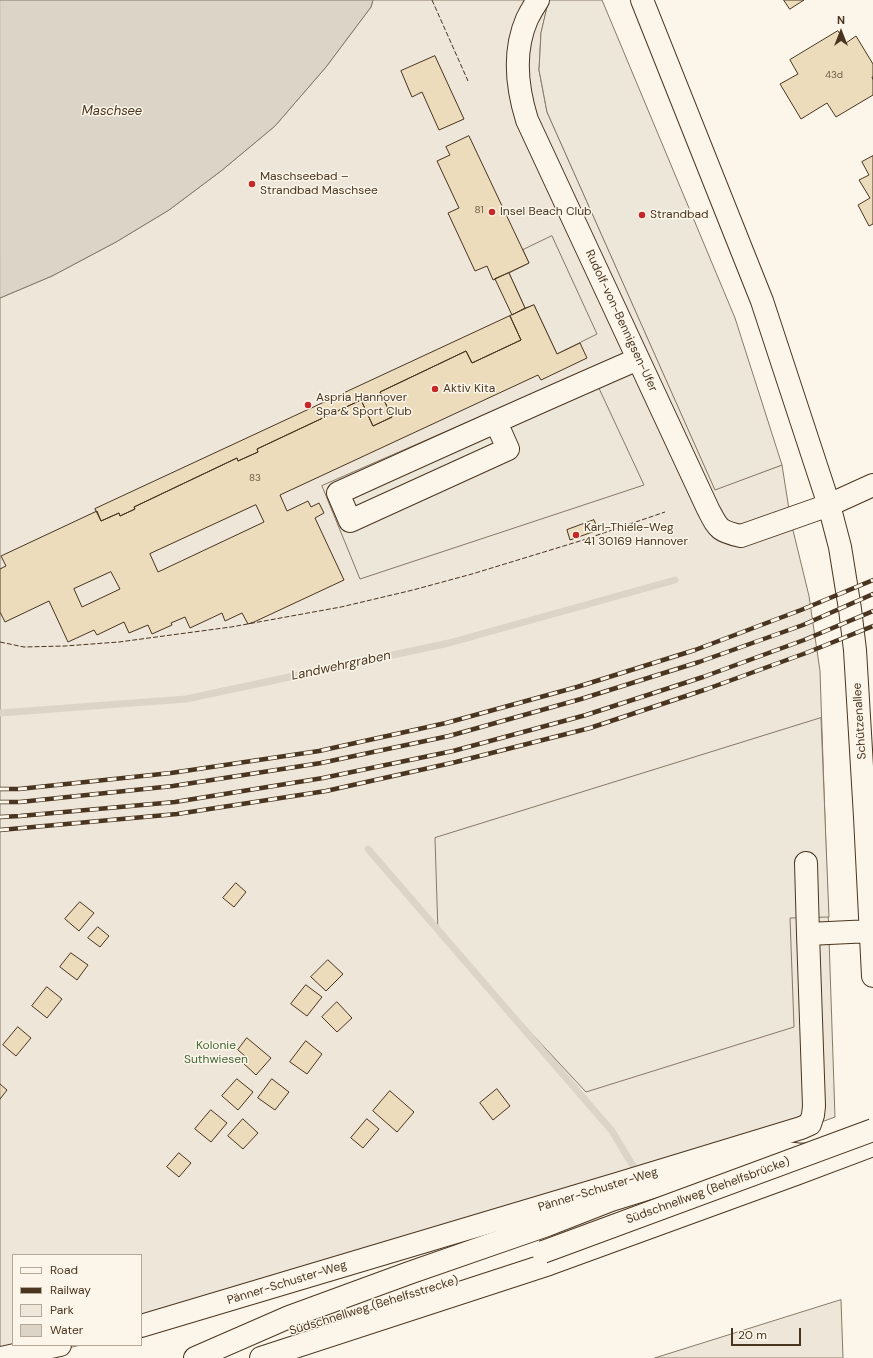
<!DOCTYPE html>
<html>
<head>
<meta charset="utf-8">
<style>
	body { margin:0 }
	#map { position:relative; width:873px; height:1358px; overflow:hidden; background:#fbf6e9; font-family:"DM Sans",sans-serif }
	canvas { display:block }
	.legend { position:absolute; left:12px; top:1254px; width:130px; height:92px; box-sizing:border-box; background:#fbf6e9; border:1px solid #b4a999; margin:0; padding:5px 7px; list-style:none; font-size:12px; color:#4a3520 }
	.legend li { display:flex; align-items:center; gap:8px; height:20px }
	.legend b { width:20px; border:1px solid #b4a999 }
	.north { position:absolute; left:821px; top:12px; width:40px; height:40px; -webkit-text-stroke:3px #fbf6e9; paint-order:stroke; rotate:0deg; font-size:11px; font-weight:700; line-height:16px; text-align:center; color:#4a3520 }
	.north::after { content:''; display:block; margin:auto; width:14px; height:18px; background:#4a3520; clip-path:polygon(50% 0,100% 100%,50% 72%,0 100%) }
	.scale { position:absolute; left:731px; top:1328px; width:70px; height:18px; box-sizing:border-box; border:2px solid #4a3520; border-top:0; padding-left:5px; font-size:12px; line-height:14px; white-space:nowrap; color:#4a3520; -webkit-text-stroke:3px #fbf6e9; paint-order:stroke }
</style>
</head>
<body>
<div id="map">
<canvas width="873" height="1358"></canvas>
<ul class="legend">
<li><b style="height:5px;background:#fbf6e9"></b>Road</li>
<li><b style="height:5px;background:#4a3520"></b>Railway</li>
<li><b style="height:11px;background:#ede6d9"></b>Park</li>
<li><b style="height:11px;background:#dcd4c6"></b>Water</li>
</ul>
<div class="north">N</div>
<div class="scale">20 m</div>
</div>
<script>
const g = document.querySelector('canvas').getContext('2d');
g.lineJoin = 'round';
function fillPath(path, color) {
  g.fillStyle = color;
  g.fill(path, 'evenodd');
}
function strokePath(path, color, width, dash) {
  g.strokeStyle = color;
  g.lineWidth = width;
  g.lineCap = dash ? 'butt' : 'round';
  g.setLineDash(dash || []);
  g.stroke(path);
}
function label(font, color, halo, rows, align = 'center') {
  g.font = font + ' "DM Sans",sans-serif';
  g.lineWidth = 3;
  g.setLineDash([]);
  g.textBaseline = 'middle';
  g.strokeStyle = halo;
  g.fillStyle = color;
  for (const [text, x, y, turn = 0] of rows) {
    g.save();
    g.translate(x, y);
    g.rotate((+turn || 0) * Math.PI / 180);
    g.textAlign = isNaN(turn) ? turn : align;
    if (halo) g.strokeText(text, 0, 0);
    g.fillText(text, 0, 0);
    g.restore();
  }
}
const green = new Path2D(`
	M373,0h176l-8,33 -2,37 8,42 168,377 67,-24 9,57 18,74 11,75 15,446 -84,31 -610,183v-76h-128v90h68l-59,13h-22v-1060l52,-22 64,-34 53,-32 52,-39 54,-45 51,-59 45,-60z
	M841,1300l2,58h-188z`);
fillPath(green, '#ede6d9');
strokePath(green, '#887966', 1);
const parking = new Path2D(`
	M549,0h53l133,318 47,147 -67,25 -168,-378 -8,-42 2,-37z
	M552,236l45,98 -40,20 -23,-49 -9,3 -16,-35 20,-10 -6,-13z
	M590,369l54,116 -284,94 -38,-93z
	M821,718l8,199 -39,1 4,109 -208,65 -148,-159 -3,-95z`);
fillPath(parking, '#ede7d9');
strokePath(parking, '#887966', 1);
const water = new Path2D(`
	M0,0h373l-2,7 -45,60 -51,59 -54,45 -52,39 -53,32 -64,34 -52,22z`);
fillPath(water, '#dcd4c6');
strokePath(water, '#887966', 1);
strokePath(new Path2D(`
	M0,713l186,-14 263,-56 226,-63
	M368,849l244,282 21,35`), '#dcd4c6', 7);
const building = new Path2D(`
	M784,0h20l-14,9z
	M838,31l8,12 10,-7 17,28v13h-1l1,3v15l-37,22 -9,-14 -26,16 -21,-35 18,-10 -8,-14z
	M435,56l29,63 -25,11 -17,-38 -10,5 -11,-26z
	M469,136l60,127 -36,17 -6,-14 -12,5 -27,-58 11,-5 -22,-47 13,-6 -4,-8z
	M873,156v68l-4,2 -11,-21 12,-7 -11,-18 10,-5 -7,-13z
	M509,273l16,35 -13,7 -17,-36z
	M534,305l23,49 23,-11 7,15 -46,22 -3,-5 -258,120 7,16 21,-10 3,6 8,-4 5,10 -9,5 29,62 -90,42 -6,2 -6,-11 -17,8 -3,-8 -32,15 -5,-11 -14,6 1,2 -20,9 -4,-9 -19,8 -5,-11 -27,13 -3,-5 -26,12 -19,-41 -44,21 -5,-10v-43l6,-3 -5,-10 96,-45 4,10 18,-8 1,3 15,-7 -1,-2 103,-49 1,3 20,-9 -1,-3 104,-49 12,26 19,-9 -12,-25 86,-41 6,12 49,-23 -11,-24zM256,505l8,17 -106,50 -8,-18zM111,572l9,17 -38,18 -8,-18z
	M510,316l11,24 -49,23 -6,-12 -86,41 12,25 -19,9 -12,-26 -104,49 1,3 -20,9 -1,-3 -103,49 1,2 -15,7 -1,-3 -18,8 -6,-12z
	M594,520l4,10 -28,10 -3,-10z
	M236,883l10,9 -12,15 -11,-9z
	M80,902l14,11 -15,18 -14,-12z
	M98,927l11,9 -9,11 -12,-9z
	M71,953l17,12 -11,15 -17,-13z
	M328,960l15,14 -17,17 -15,-14z
	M306,985l16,12 -15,19 -16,-12z
	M47,987l15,12 -15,19 -15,-12z
	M337,1002l15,16 -15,14 -15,-15z
	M18,1027l13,11 -15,18 -13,-11z
	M247,1038l24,20 -15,17 -14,-13 4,-5 -8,-7z
	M306,1041l16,13 -15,20 -17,-12z
	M237,1079l16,13 -15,18 -16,-14z
	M272,1079l17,13 -14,18 -17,-12z
	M0,1084l7,6 -7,9z
	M497,1089l13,17 -17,14 -13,-17z
	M390,1091l24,21 -17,20 -24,-21z
	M211,1110l16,13 -16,19 -16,-13z
	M243,1119l15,14 -15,16 -15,-13z
	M367,1119l12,10 -16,19 -12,-10z
	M179,1153l12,10 -12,14 -12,-10z`);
fillPath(building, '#ecdcbc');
strokePath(building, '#4a3520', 1);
const minor = new Path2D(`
	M538,0c-4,6 -8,13 -11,19 -14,32 -10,69 0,101l181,389c10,19 10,22 33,27l88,-31 44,-20
	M642,0l120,301 67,204 11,42 10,62 5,41 10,167 8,159
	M496,422l12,27 -158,72 -12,-28c99,-45 199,-90 300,-134
	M806,863l2,71
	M141,1326l476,-142 184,-56 9,-4 3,-9 1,-9 -6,-172 63,-3
	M1,1358l59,-13`);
const highway = new Path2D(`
	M195,1358l94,-41 120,-44 138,-48 64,-25 146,-45 20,-3 25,3 8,-1
	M261,1358l288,-94 247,-90 77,-29`);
strokePath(minor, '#4a3520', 24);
strokePath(highway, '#4a3520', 24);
strokePath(minor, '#fbf6e9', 22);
strokePath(highway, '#fbf6e9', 22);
const rail = new Path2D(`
	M0,789h19l152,-16 148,-22 127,-28 131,-36 118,-37 106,-40 72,-30
	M0,802h20l153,-16 148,-23 128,-27 132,-37 118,-37 104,-37 70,-31
	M0,817l20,-1 155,-14 148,-24 130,-27 133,-36 117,-38 101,-37 69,-29
	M0,830l177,-16 149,-23 130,-29 134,-34 117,-39 99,-36 67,-27`);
strokePath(rail, '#4a3520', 4.5);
strokePath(rail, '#fbf6e9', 3, [9]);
const highwayBridge = new Path2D(`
	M543,1252l330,-122`);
strokePath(highwayBridge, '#4a3520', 24, []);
strokePath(highwayBridge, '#fbf6e9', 22);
strokePath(new Path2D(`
	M432,0l36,81
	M0,642l24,5 41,-1 54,-4 112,-15 110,-20 72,-17 59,-16 108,-33 85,-29`), '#4a3520', 1, [5, 2]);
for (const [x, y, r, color] of [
	[252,184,4,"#c62828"],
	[492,212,4,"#c62828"],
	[642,215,4,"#c62828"],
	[435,389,4,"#c62828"],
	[308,405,4,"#c62828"],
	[576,535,4,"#c62828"]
]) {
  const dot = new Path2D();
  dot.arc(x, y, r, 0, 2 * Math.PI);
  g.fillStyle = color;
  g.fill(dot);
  strokePath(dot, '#fbf6e9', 1.5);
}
label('10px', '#725f47', null, [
	["43d",834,75],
	["81",479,210],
	["83",255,478]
]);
label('12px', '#4a3520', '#fbf6e9', [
	["Maschseebad –",260,177],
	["Strandbad Maschsee",260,191],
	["Insel Beach Club",500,212],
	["Strandbad",650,215],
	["Aktiv Kita",443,389],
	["Aspria Hannover",316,398],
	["Spa & Sport Club",316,412],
	["Karl-Thiele-Weg",584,528],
	["41 30169 Hannover",584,542]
], 'left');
label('12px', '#4a3520', '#fbf6e9', [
	["Rudolf-von-Bennigsen-Ufer",621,321,65],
	["Schützenallee",860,721,-94],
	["Pänner-Schuster-Weg",598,1190,-17],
	["Südschnellweg (Behelfsbrücke)",708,1191,-20],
	["Pänner-Schuster-Weg",287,1283,-17],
	["Südschnellweg (Behelfsstrecke)",374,1306,-17]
]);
label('12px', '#436837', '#fbf6e9', [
	["Kolonie",216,1046],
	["Suthwiesen",216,1060]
]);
label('italic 13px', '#4a3520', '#fbf6e9', [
	["Maschsee",112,112],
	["Landwehrgraben",341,666,-12]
]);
</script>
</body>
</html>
